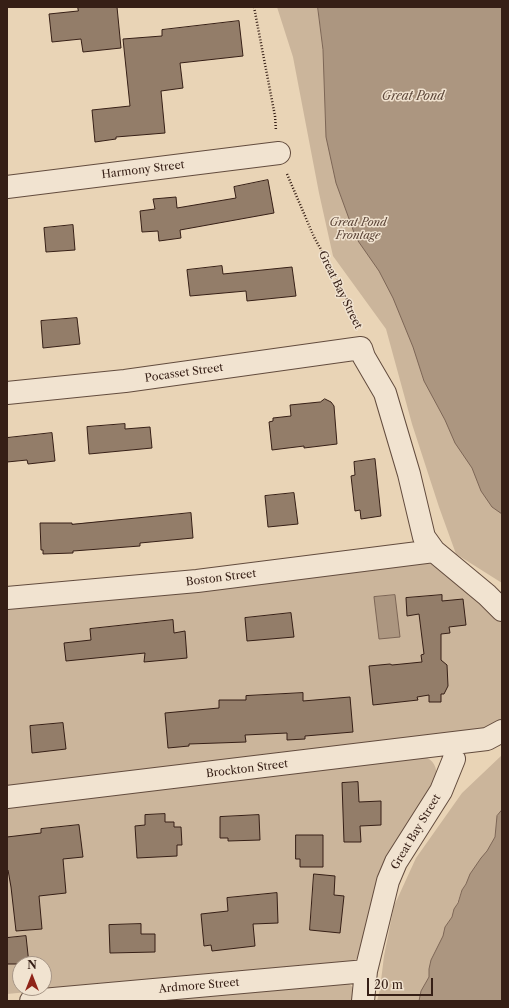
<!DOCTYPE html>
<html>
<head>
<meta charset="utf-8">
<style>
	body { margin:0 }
	#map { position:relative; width:509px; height:1008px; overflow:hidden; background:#e9d4b6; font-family:"Libre Caslon Text",serif }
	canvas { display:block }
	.frame { position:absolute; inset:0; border:8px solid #361f16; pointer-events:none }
	.north { position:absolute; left:12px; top:956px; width:40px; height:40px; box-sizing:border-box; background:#f1e3d0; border:1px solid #a69586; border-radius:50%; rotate:0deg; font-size:11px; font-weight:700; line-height:16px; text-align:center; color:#361f16 }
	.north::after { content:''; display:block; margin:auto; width:14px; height:18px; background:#8f2418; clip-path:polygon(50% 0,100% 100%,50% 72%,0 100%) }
	.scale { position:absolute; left:367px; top:978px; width:66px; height:18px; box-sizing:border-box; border:2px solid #361f16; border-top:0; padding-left:5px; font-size:12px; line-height:14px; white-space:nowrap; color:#361f16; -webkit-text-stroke:3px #f1e3d0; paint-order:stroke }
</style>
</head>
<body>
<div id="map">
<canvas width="509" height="1008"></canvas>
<div class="frame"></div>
<div class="north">N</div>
<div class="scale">20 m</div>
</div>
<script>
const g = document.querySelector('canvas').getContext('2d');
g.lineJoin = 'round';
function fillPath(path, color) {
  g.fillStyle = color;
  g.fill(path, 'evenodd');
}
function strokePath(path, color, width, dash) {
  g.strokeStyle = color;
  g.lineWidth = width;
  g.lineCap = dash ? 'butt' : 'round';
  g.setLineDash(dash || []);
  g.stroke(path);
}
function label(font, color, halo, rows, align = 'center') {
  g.font = font + ' "Libre Caslon Text",serif';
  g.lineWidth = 3;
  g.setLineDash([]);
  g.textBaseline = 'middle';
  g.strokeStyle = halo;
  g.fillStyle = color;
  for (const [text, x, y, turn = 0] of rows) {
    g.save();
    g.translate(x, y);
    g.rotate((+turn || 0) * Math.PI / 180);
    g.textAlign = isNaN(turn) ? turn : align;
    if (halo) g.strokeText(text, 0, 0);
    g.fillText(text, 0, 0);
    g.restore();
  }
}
fillPath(new Path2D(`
	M277,7h60l165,478v98l-46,-29 -17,-47 -27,-83 -26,-95 -53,-73 -14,-63 -26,-136z
	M426,563l8,1 68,50v111l-8,5 -487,60v-181z
	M502,755v73l-40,62 -10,27 -7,10 -1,9 -12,23 -3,11v7l-5,9 -4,15h-43l3,-12 4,-33 10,-50 22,-48 46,-65z
	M423,756c11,4 14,11 14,23l-77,177 -6,5 -347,33v-186zM20,964h24v24h-24z
	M341,980c13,5 13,8 15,21h-235z`), '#cbb59b');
const water = new Path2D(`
	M318,7h184v507l-10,-7 -11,-16 -9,-23 -17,-25 -10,-23 -21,-39 -11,-34 -20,-49 -14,-27 -23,-33 -20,-55 -10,-46 -3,-87z
	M395,595l5,42 -21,2 -5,-42z
	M502,810v191h-83l2,-10 8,-14v-8l2,-9 12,-24 2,-9 7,-10 2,-8 4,-6 4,-13 4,-6 4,-10 11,-16 6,-7 8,-14 2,-21z`);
fillPath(water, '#ac9680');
strokePath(water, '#7d6656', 1);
const building = new Path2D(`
	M78,7h39l4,41 -38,4 -2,-13 -29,3 -3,-28 29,-3z
	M239,21l4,35 -63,7 3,25 -22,3 4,42 -49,4v2l-21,3 -3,-32 38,-4 -7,-67 39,-3v-6z
	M268,180l6,33 -94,17 1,8 -22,3 -1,-10 -16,1 -2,-21 15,-2 -2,-10 23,-2 1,11 59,-10 -2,-11z
	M73,225l2,25 -29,2 -2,-24z
	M222,266l1,8 69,-7 4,29 -49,5 -1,-10 -56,5 -3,-26z
	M77,318l3,26 -37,4 -2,-27z
	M325,399l6,3 3,4 3,38 -33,4v-2l-32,4 -3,-28 4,-1v-3l18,-2 -1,-11 30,-3z
	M125,424v5l25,-2 2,21 -63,6 -2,-27z
	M52,433l3,28 -27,3 -1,-4 -20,2v-24z
	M375,459l6,57 -20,3 -1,-9 -5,1 -4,-35 4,-1 -1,-13z
	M294,493l4,31 -30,3 -3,-31z
	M191,513l2,25 -53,5v3l-67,5v2l-30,1v-4h-2l-1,-27h32v1z
	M442,595v6l21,-2 3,26 -17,2 1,6 -9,1v26l6,5 1,21 -4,8h-3v8h-12v-7l-12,2 1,3 -45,5 -4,-39 21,-2 2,1 30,-3 -1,-7 3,-1 -5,-40 -12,2 -1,-18z
	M291,613l3,24 -47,4 -2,-23z
	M173,620l1,13 11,-2 2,27 -43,4 1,-9 -79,8 -2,-18 27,-3 -1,-11z
	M303,693v8l47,-4 3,35 -48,4v3l-18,1v-7l-42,2 1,7 -57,2v2l-21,2 -3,-35 54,-5v-8h27v-4z
	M63,723l3,26 -34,4 -2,-27z
	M358,782l1,20 22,-1v24l-21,1 1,16h-17l-2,-59z
	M165,814v8h9v5h7l1,18h-5v11l-40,2 -2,-32 10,-1v-10z
	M259,815l1,25 -32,1v-3h-8v-21z
	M79,825l4,32 -20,2 3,34 -27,3 3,33 -26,2 -5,-44 -3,-17h-1v-33l34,-4v-4z
	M296,835h27v32h-23v-8h-4z
	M314,874l21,2 -1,19 10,1 -4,37 -30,-3z
	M277,893l1,30 -25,1 2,22 -43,5 -1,-6 -7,1 -3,-32 27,-3 -1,-13z
	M141,924v10h14v18l-45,1 -1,-28z
	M26,936l3,28h-22v-26z`);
fillPath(building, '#937d69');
strokePath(building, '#361f16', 1);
const minor = new Path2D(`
	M7,187l272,-34
	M7,393l118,-12 236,-33 3,9 21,36 24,81 15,63 10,14 53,44 15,15
	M7,598l190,-17 237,-30
	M7,797l480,-58 15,-8
	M31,1001l335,-30
	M363,1001l3,-30 22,-90 8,-19 45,-71 13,-32`);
strokePath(minor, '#634c3e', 24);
strokePath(new Path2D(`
	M254,7l21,109 1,15
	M287,174l27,63 20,36 26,53`), '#361f16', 2.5, [1, 2]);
strokePath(minor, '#f1e3d0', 22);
label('11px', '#361f16', '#f1e3d0', [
	["Harmony Street",143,170,-7],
	["Great Bay Street",340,290,64],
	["Pocasset Street",184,373,-8],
	["Boston Street",221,578,-7],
	["Brockton Street",247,769,-7],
	["Great Bay Street",416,832,-59],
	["Ardmore Street",199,986,-5]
]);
label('italic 11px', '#5b4437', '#f1e3d0', [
	["Great Pond",358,223],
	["Frontage",358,236]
]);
label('italic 12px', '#5f493b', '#f1e3d0', [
	["Great Pond",413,97]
]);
</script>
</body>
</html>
